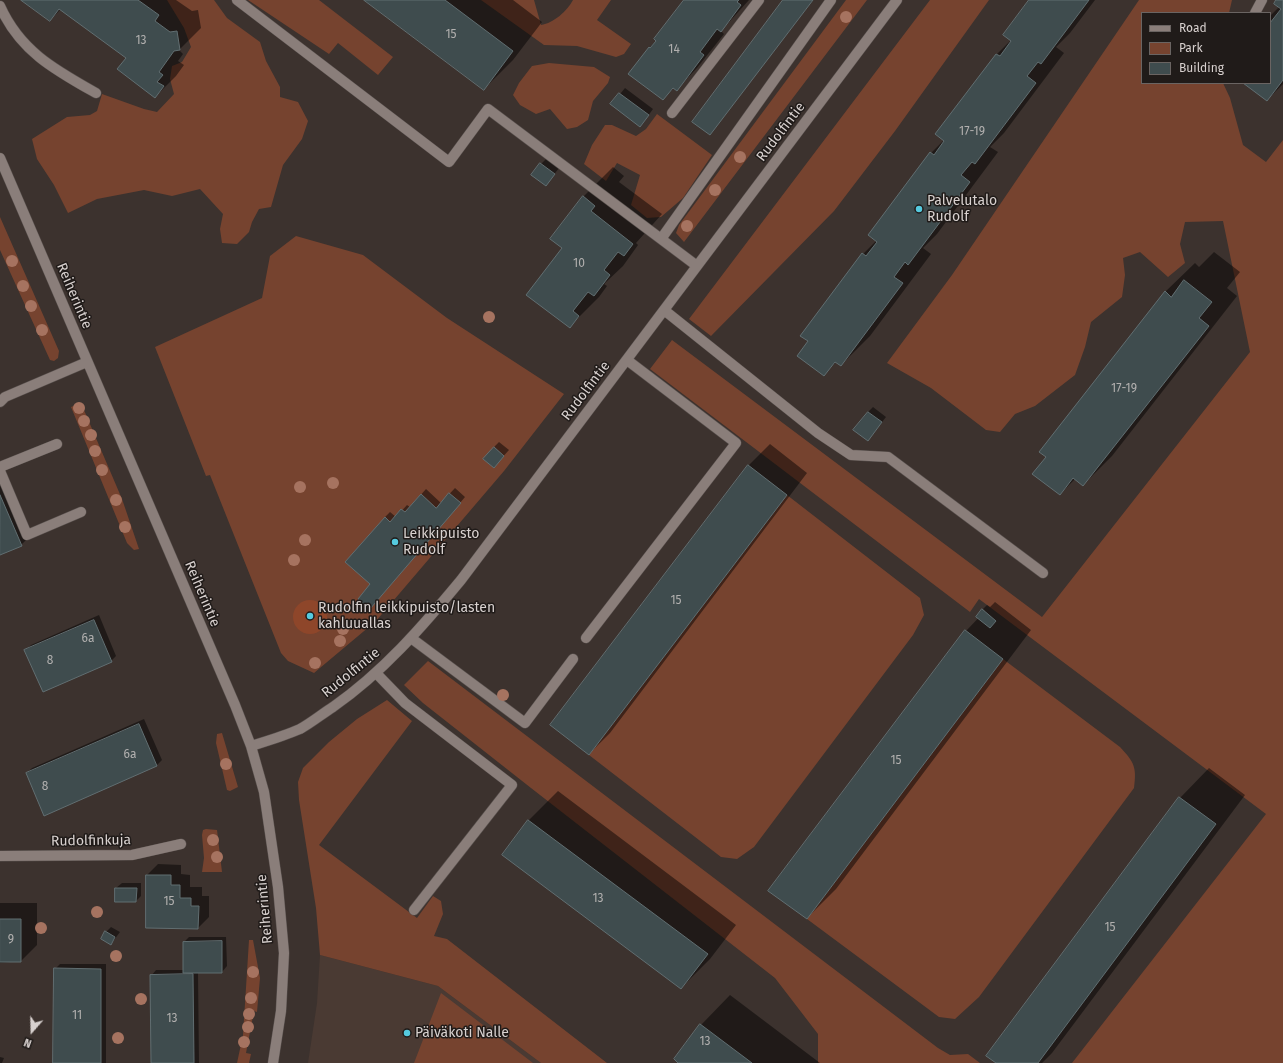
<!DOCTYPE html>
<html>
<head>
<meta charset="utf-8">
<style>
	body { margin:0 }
	#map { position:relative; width:1283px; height:1063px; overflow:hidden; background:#3c322e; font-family:"Fira Sans",sans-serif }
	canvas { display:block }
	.legend { position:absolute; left:1141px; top:12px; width:130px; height:72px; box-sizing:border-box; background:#201b19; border:1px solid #6a6462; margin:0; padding:5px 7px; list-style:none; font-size:12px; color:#d8d1cf }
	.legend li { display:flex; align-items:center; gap:8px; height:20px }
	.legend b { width:20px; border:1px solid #6a6462 }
	.north { position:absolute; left:12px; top:1011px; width:40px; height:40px; -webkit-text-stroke:3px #201b19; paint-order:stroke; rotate:200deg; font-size:11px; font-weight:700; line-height:16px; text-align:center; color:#d8d1cf }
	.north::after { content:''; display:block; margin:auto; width:14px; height:18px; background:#d8d1cf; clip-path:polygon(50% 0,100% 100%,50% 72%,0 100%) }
</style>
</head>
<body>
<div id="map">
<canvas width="1283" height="1063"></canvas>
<ul class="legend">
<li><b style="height:5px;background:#8a7e7a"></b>Road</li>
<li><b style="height:11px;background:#76432f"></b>Park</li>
<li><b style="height:11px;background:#3f4c4e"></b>Building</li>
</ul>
<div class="north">N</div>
</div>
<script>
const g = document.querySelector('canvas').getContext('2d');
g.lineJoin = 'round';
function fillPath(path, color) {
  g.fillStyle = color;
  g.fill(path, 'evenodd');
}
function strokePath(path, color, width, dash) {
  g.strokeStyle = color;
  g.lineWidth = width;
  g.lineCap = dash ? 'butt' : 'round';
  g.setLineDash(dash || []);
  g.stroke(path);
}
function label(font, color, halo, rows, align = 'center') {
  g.font = font + ' "Fira Sans",sans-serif';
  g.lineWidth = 3;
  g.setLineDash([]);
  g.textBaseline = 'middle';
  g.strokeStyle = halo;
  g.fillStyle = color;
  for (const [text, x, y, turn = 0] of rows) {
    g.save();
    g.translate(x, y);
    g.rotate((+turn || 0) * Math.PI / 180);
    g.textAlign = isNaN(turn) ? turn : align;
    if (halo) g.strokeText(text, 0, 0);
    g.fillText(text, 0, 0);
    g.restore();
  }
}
fillPath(new Path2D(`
	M320,955l118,31 103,77h-233l9,-60z`), '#4a3a33');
fillPath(new Path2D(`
	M167,0h47l13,18 33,24 6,19 14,26v10l18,5 10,19 -6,18 -19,26 -12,42 -12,2 -7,13 -3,10 -12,12 -15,-1 -2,-14 3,-15 -23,-25 -28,7 -28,-6 -47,9 -29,14 -14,-28 -17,-26 -5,-20 35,-22 23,-2 7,-4 5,-17 42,15 13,3 17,-18 -4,-15 2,-13 10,-4 9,-15 -7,-19z
	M248,0h71l74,57 -15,18 -40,-32 -9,11z
	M481,0h53l7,25c13,-2 26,-14 32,-25h38l-14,20 34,24 -7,10 -8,3 -39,-11 -33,-1z
	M846,0h21l-183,242 -8,-9 3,-8z
	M930,0h59l-94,131 -61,80 -123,125 -22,-17z
	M1139,0h93l-3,13h-87v70h81l7,15 13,47 23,17 17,-22v923h-211l194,-249 -287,-215 -9,13 -320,-243 22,-29 370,277 208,-265 -27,-131 -38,1 -5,22 5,19 -17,14 -28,-25 -17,6 2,17 -3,22 -31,25 -6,25 -10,28 -40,31 -20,8 -15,18 -14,-2 -55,-42 -44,-25 65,-88z
	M549,63l45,4 16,10 -2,6 -15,18 -5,19 -11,7 -10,2 -17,-20 -14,5 -16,-9 -7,-10 6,-12 13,-17z
	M657,114l55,41 -29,43 -22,19 -14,1 -16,-13 9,-30 -23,-12 -11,18 -22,-17 8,-19 13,-20h7l24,11 10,-7z
	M0,217l59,134 -1,7 -4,3 -4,-1 -50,-110z
	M296,236l67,19 84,63 117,76 -60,77 -128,150 -62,52 -26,-12 -7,-8 -71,-178 -4,1 -51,-129 107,-49 8,-42z
	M81,403l41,96 17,50 -5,1 -7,-7 -56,-136z
	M787,495l133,103 4,17 -11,20 -159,212 -17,12 -16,-2 -132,-102z
	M1003,659l117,88c14,15 17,20 14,41l-155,209 -24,22 -16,-2 -132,-98z
	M428,661l510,387 12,7 18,-1 12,9h-162v-29l-43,-56 -244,-190 -108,-85 -19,-18z
	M387,700l25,21 -93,124 98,73 16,-22 8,5 2,13 -9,22 13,3 160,124h-66l-103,-77 -118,-31 -4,-47 -17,-108 -1,-18 5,-14 26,-26 28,-23z
	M222,733l16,54 -8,4 -3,-1 -11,-47 1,-9z
	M206,829l11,1 5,42h-20l2,-14 -2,-23 1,-5z
	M249,940h4l7,38 -3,34 -3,-1 -8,42 5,1 -2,9h-12l6,-28z
	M441,993l92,70h-119z`), '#76432f');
fillPath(new Path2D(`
	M293 617a17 17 0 1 1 34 0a17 17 0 1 1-34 0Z`), '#8e462a');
fillPath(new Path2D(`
	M23,0h153l16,11 6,-1 3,18 -22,22 4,4 -5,7 6,4 -8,11 -21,21 -28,-39 -66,-49 -11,11z
	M366,0h147l29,22 -29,38 -29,29z
	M685,0h64l-28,31 3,3 -27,34 -20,21 -3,-1 -11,11 -14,-51 8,-8z
	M784,0h29l-103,134z
	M1030,0h65l-25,33 -14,14 8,6 -60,80 -14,14 8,5 -61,82 -14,14 8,6 -61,82 -29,29 -5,-3 -12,13 -15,-34 -7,-5 61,-82 14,-14 54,-87 13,-13 -7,-6 60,-80 14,-14z
	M1278,0h5v84l-16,16 -22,-17h25v-67l9,-9z
	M625,88l28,21 -8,11 -33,-16z
	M546,159l13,9 -13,17 -5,-21z
	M613,167l11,9 -5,6 43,32 -26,29 2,2 -15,21 -19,18 3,2 -8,11 -29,29 -7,-79 20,-50z
	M1214,252l26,20 -13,16 10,8 -125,160 -29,29 -8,-6 -15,15 105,-202 30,-29 4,4z
	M873,407l13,10 -18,23v-28z
	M499,442l10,8 -10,11 -5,-14z
	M770,444l37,29 -197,260 -21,21 -38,-29 198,-260z
	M0,478l26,62 -5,5 -21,9z
	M455,488l10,9 -90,106 -3,-19 13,-67 5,-5 6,5 11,-12 3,2 16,-18 15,14z
	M995,602l36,28 -195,259 -29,29 159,-287 19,-20 -2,-2 4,-4 3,2z
	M99,615l17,41 -5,5 -85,-11 5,-5z
	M144,719l18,41 -5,5 -112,49 -18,-41 5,-5z
	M1209,768l36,27 -193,258 -10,10h-45l-10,-7 193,-258z
	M558,791l178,134 -26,34 -29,29 -178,-134 26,-34z
	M158,864l23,1v9l9,1v12h12v9h7v21l-11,11 -51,-53z
	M122,883h19v13l-5,5 -20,-13z
	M0,903h37v42l-16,16 -21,2z
	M111,927l9,5 -9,12 -5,-12z
	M189,937h37l1,29 -5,6h-24l1,91h-47l-1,-87 5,-6h28v-28z
	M60,964h46v99h-52l1,-94z
	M730,995l90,68h-140l21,-38z
	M0,1057l4,1 -2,5h-2z`), '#0007');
const building = new Path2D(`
	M21,0h117l21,15 -4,6 15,11 7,-1 3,19 -6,1 -15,21 4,3 -6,7 7,4 -9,12 -38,-29 9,-11 -67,-49 -9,12z
	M364,0h81l68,51 -29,39z
	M684,0h55l-2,2 4,3 -20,27 -4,-3 -17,23 4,3 -27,36 -4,-3 -10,12 -35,-26 21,-27 1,1 6,-7 -2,-2z
	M783,0h30l-103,135 -18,-13z
	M1029,0h60l-48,64 -3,-2 -11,14 9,7 -61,81 -3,-2 -11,13 9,7 -62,83 -3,-3 -11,15 9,6 -62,83 -6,-4 -11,14 -27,-20 11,-15 -8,-5 62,-83 4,3 11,-14 -9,-7 62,-83 4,3 10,-14 -9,-7 61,-80 4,2 11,-15 -8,-6z
	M1276,0h7v80l-16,21 -24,-18h27v-60l11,-14 -7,-5z
	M619,93l30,22 -9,12 -30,-23z
	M540,163l15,11 -9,12 -15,-11z
	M583,196l12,10 -4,5 42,33 -9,12 -6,-4 -14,18 6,5 -16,21 -6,-4 -15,19 6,5 -9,12 -44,-33 36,-47 -12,-9z
	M1184,280l28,22 -13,16 10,8 -126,160 -10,-8 -13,17 -28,-21 14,-17 -7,-5 126,-161 6,6z
	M868,412l14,10 -14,19 -15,-11z
	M494,447l10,9 -10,12 -11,-9z
	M748,465l39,30 -198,260 -39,-30z
	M449,493l12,10 -91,106 -12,-10 12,-15 -25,-22 40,-45 5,5 11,-13 4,3 16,-18 15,14z
	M0,495l22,51 -22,9z
	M982,609l14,12 -6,7 -14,-11z
	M94,620l18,42 -69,30 -19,-42z
	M965,630l38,29 -196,260 -39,-28z
	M139,724l18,42 -113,50 -18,-43z
	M1179,797l37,27 -178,239h-42l-10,-7z
	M528,820l180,134 -27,35 -179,-134z
	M146,875h25v10h9v13h11v8h8l-1,23 -52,-1z
	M115,888h22l-1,14h-21z
	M0,919h21v43h-21z
	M105,931l10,6 -4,8 -10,-6z
	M222,941v32h-39v-31z
	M54,968l47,1v94h-48z
	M193,974l1,89h-43l-1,-88z
	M700,1024l52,39h-74l-4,-4z`);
fillPath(building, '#3f4c4e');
strokePath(building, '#616e71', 1);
const minor = new Path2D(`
	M237,0l212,162 39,-53 209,157
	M0,6c20,45 55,64 96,87
	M1255,13l7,-13
	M672,113l87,-113
	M0,158l235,547 16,41 13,46 14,95 6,66 -3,58 -8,52
	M661,239l170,-239
	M664,310l154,123 33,22 37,2 155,116
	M0,402l5,-5 82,-35
	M0,467l57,-23
	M0,471l27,64 54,-23
	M411,638l114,85 48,-64
	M586,638l150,-195 -109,-83
	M376,673l29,30 107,82 -98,125
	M251,746c16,-5 33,-10 49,-17 11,-6 22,-15 33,-22 50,-35 89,-80 128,-127l436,-580
	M0,856l132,-1 49,-11`);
strokePath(minor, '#59514e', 11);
strokePath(minor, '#8a7e7a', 10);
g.fillStyle = '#a67360';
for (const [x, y] of [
	[846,17],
	[740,157],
	[715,190],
	[687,226],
	[12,261],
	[23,286],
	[31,306],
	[489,317],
	[42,330],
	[79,408],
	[84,421],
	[91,435],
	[95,451],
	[102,470],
	[333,483],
	[300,487],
	[116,500],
	[125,527],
	[305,540],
	[294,560],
	[343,629],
	[340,641],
	[315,663],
	[503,695],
	[226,764],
	[213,840],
	[217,857],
	[97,912],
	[41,928],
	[116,956],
	[253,972],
	[251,998],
	[141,999],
	[249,1014],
	[248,1027],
	[118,1038],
	[244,1042]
]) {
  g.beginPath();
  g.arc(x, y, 6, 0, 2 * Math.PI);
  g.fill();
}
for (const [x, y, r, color] of [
	[919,209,4,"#55cadf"],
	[395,542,4,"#55cadf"],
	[310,616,4,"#55cadf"],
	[407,1033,4,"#55cadf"]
]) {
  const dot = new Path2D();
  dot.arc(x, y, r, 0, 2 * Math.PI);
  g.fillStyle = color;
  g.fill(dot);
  strokePath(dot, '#201b19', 1.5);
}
label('12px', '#b2b0af', null, [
	["15",451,35],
	["13",141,41],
	["14",674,50],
	["17-19",972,132],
	["10",579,264],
	["17-19",1124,389],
	["15",676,601],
	["6a",88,639],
	["8",50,661],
	["6a",130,755],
	["15",896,761],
	["8",45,787],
	["13",598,899],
	["15",169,902],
	["15",1110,928],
	["9",11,940],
	["11",77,1016],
	["13",172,1019],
	["13",705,1042]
]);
label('14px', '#d8d1cf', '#201b19', [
	["Rudolfintie",781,132,-53],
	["Reiherintie",74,296,67],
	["Rudolfintie",586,391,-53],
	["Reiherintie",202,594,67],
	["Rudolfintie",351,673,-39],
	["Rudolfinkuja",91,841,-1],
	["Reiherintie",265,909,-95]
]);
label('14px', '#d8d1cf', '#201b19', [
	["Palvelutalo",927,201],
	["Rudolf",927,217],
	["Leikkipuisto",403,534],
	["Rudolf",403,550],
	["Rudolfin leikkipuisto/lasten",318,608],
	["kahluuallas",318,624],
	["Päiväkoti Nalle",415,1033]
], 'left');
</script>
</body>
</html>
